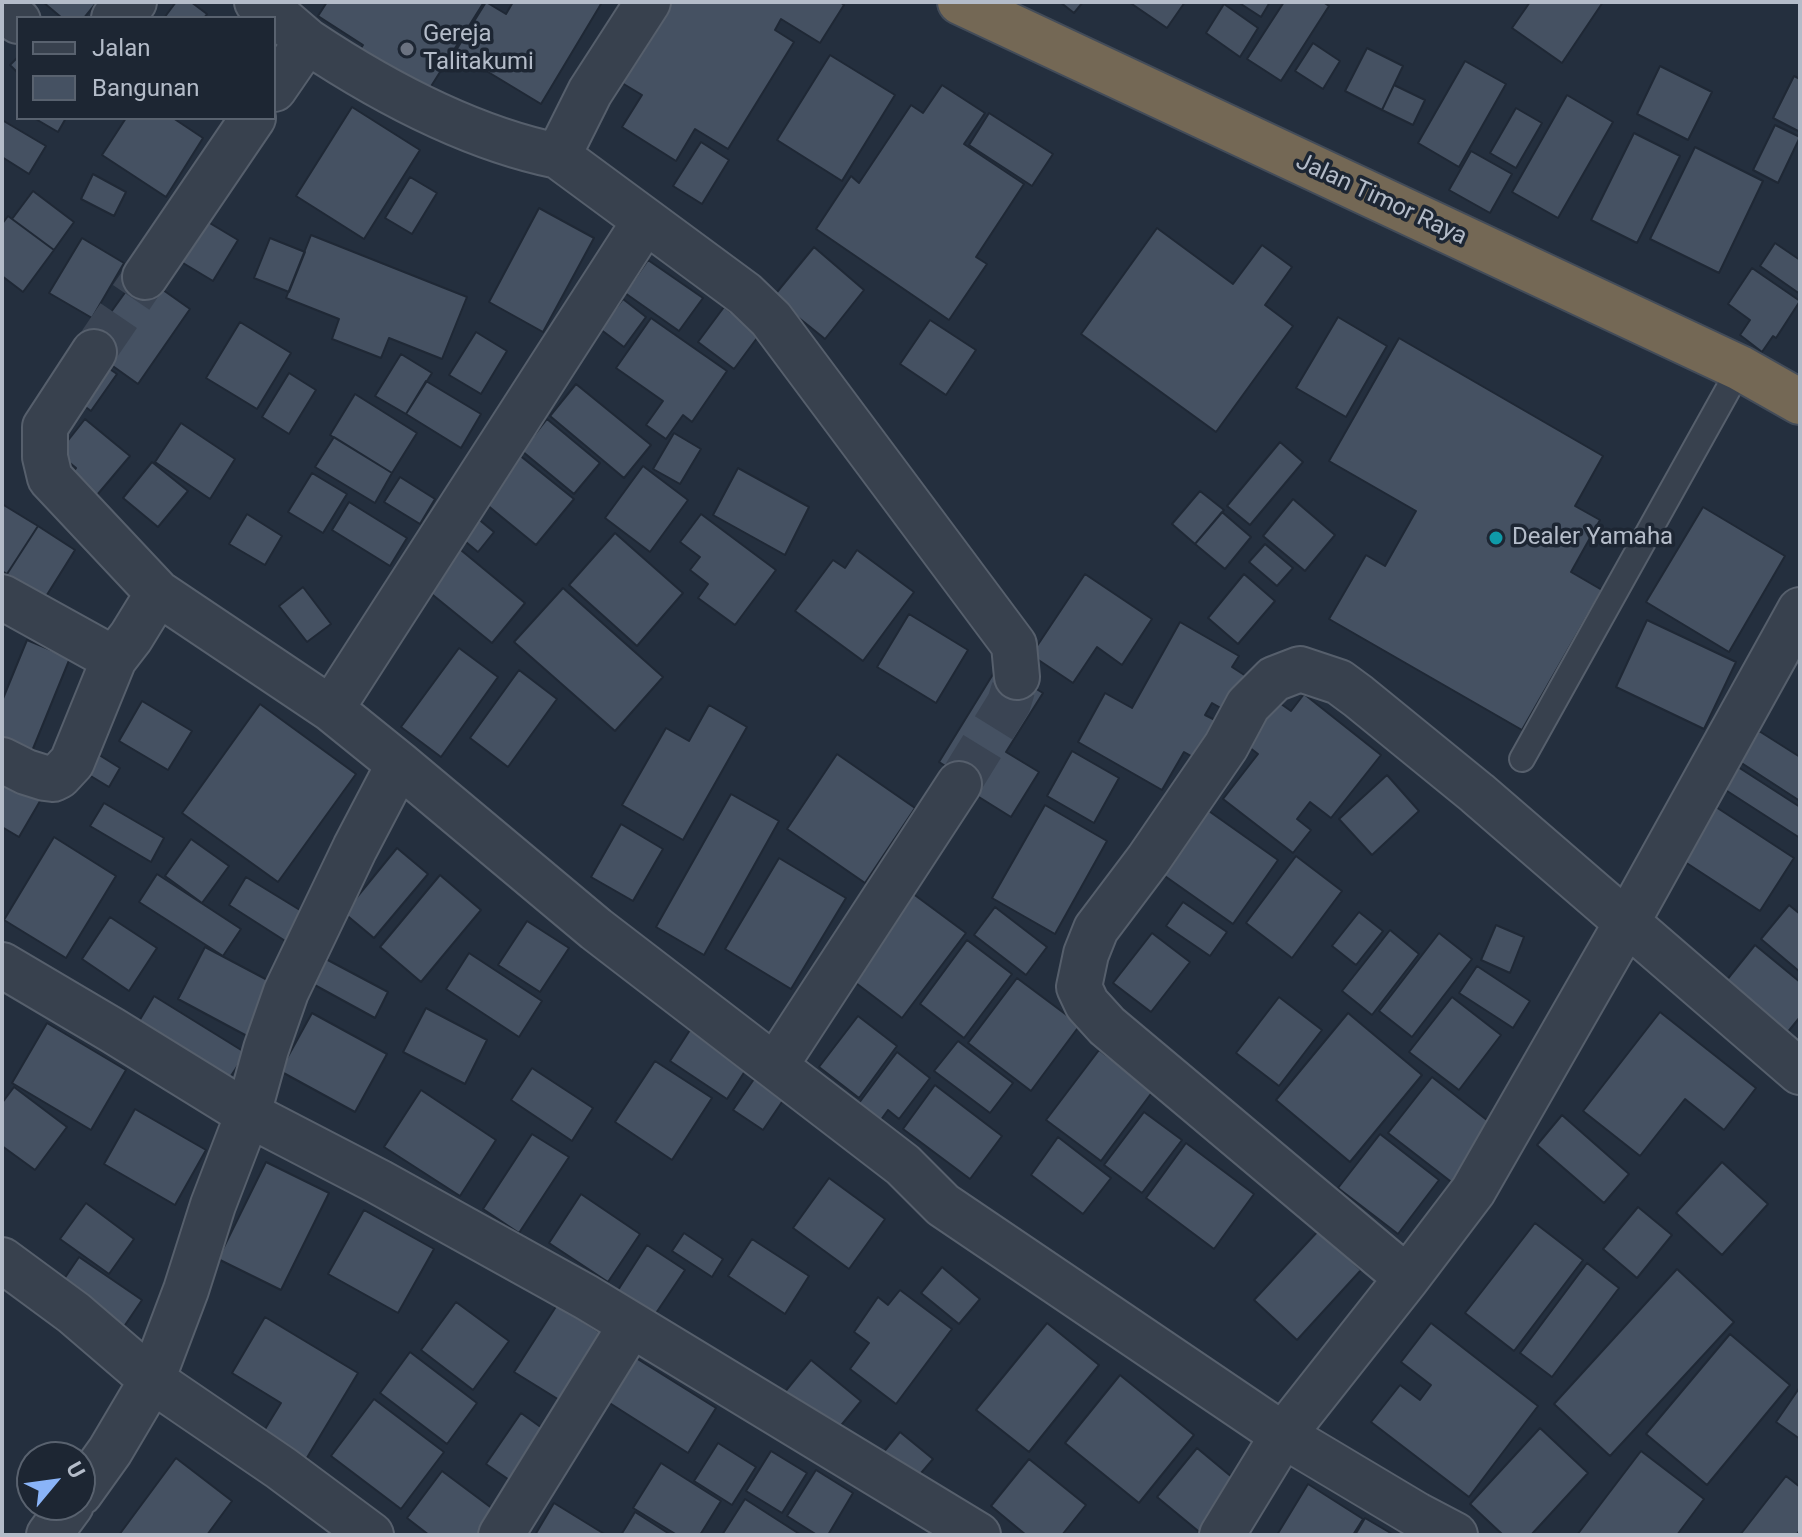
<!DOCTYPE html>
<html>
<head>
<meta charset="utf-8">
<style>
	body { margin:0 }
	#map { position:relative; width:1802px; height:1537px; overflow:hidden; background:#242f3e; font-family:Roboto,sans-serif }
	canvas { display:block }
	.frame { position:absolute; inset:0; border:4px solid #b4bcc9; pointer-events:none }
	.legend { position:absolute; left:16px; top:16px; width:260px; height:104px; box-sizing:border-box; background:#1d2633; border:2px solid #59626f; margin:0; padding:10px 14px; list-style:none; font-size:24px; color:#b4bcc9 }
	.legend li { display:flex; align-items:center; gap:16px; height:40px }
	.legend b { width:40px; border:2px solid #59626f }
	.north { position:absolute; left:16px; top:1441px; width:80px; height:80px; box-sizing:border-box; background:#1d2633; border:2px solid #59626f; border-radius:50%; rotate:61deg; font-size:22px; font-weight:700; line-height:32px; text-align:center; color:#b4bcc9 }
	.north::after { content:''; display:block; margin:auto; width:28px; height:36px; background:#8ab4f8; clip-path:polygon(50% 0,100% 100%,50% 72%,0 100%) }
</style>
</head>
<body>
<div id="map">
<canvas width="1802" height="1537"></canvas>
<div class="frame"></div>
<ul class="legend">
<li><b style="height:10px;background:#38414e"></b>Jalan</li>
<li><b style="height:22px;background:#455162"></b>Bangunan</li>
</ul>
<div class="north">U</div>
</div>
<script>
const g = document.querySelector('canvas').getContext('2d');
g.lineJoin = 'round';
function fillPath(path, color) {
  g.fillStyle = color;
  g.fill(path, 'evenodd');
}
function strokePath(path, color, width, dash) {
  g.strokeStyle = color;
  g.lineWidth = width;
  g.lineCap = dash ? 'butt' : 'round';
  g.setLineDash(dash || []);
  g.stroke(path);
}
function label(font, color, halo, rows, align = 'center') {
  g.font = font + ' Roboto,sans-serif';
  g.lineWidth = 7;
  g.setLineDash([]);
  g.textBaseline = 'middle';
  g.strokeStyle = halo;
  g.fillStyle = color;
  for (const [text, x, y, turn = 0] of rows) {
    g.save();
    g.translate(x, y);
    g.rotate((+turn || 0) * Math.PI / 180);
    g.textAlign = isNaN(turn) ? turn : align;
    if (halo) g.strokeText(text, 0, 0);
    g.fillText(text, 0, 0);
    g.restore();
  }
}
const building = new Path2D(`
	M43,2h54l-13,16h-22z
	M176,2h15l16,12 -3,4h-40z
	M327,2h157l-59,94 -68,-42 6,-9 -45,-29z
	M486,2l20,12 7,-12h85l3,2 -60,100 -86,-52z
	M666,2h174l4,3 -24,38 -39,-24 -6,11 19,12 -66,107 -33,-20 -19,32 -54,-34 20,-32 -25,-15z
	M1060,2h23l-9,11z
	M1129,2h56l-18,26z
	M1238,2h32l-9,15z
	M1284,2h39l6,4 -48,75 -34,-22z
	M1530,2h73l-41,61 -50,-35z
	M1224,4l34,24 -18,29 -34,-24z
	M1313,43l27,18 -17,28 -28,-18z
	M1367,48l36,18 -21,44 -37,-19z
	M830,55l65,40 -53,86 -65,-41z
	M18,57v16l-8,-8z
	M1465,61l41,23 -47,83 -41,-24z
	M1660,66l52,26 -24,48 -51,-26z
	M1794,76l6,3v53l-27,-14z
	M942,85l43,28 -21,31 60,40 -48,73 11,7 -38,56 -133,-91 35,-53 8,7 52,-78 12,8z
	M1394,85l31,15 -12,25 -31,-15z
	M1567,95l46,27 -55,96 -46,-26z
	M352,107l68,43 -56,89 -68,-43z
	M1516,108l26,15 -26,45 -26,-15z
	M989,113l64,41 -21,32 -63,-41z
	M34,118h32l-8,14z
	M126,118h47l30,20 -37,59 -64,-42z
	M2,120l44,26 -17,28 -27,-17z
	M1775,125l25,12 -22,46 -25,-13z
	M1634,133l46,23 -43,87 -46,-23z
	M701,142l28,18 -27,44 -29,-18z
	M1695,147l68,34 -44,92 -69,-34z
	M1471,151l41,23 -22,39 -41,-23z
	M93,174l33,18 -12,24 -33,-17z
	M410,177l27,16 -25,41 -27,-16z
	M33,191l41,31 -20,28 -42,-31z
	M539,208l55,30 -51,94 -54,-30z
	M8,216l46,34 -31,42 -21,-16v-52z
	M198,216l40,24 -25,41 -40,-24z
	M1157,228l76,56 29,-39 30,22 -27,38 28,21 -77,106 -135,-98z
	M311,235l156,62 -25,62 -53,-21 -8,20 -49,-19 7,-20 -53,-21z
	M82,238l42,25 -32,55 -43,-25z
	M270,238l35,14 -16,40 -35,-14z
	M1775,243l25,17v34l-40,-28z
	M814,247l50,43 -39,49 -52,-42z
	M648,260l55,38 -24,33 -54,-38z
	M1752,268l48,33 -24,37 -3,-2 -11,16 -22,-17 10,-15 -22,-16z
	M139,273l51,36 -52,75 -52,-37z
	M623,299l23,18 -22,30 -24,-18z
	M724,307l36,27 -26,35 -36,-27z
	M1338,317l49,29 -41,71 -50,-29z
	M651,318l76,53 -35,51 -9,-7 -17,24 -20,-14 17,-24 -47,-33z
	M930,320l46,30 -30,45 -46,-31z
	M240,322l51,31 -34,56 -51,-31z
	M476,332l31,19 -26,43 -32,-19z
	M1399,338l204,118 -28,50 25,14 -29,52 31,18 -80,140 -193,-111 37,-64 19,11 31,-55 -87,-50z
	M401,354l31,19 -26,41 -31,-18z
	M95,359l22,15 -26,37 -22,-16z
	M289,373l27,17 -27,44 -27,-17z
	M426,381l55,33 -20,34 -55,-34z
	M576,384l75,61 -27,33 -74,-62z
	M355,394l62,39 -25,40 -62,-38z
	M85,419l45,37 -38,45 -25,-22 9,-11 -18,-15z
	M547,419l53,44 -26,31 -52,-43z
	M181,423l54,36 -25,40 -55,-37z
	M674,433l27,16 -21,35 -27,-15z
	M334,437l58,36 -17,30 -60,-36z
	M1280,442l23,20 -53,63 -23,-19z
	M518,454l56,45 -38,46 -55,-45z
	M152,462l36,29 -30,36 -35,-29z
	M643,466l45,34 -38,52 -45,-34z
	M738,468l71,39 -24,48 -72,-40z
	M312,473l35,21 -24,39 -35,-21z
	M400,477l35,22 -15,25 -36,-22z
	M1200,491l24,19 -29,34 -23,-20z
	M1293,499l42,36 -30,36 -42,-35z
	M349,502l58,36 -17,28 -58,-36z
	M2,504l36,22 -31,48 -5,-3z
	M1703,507l82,49 -56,96 -83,-50z
	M465,508l29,24 -16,20 -29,-24z
	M1222,512l29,25 -26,32 -30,-25z
	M247,514l35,22 -17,29 -36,-21z
	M701,514l75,56 -41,55 -37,-27 10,-14 -18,-14 10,-13 -20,-15z
	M38,526l37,24 -30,48 -38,-24z
	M615,533l68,60 -46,53 -68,-61z
	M1265,544l28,24 -16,18 -28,-24z
	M456,546l69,57 -33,40 -69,-56z
	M857,550l57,42 -51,69 -68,-50 38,-51 12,8z
	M1085,574l67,45 -30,46 -25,-18 -24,36 -42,-28z
	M1244,574l31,27 -37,43 -30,-26z
	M303,587l28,37 -24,18 -28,-36z
	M563,588l100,89 -48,54 -101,-89z
	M909,614l59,36 -32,53 -59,-36z
	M1647,620l89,42 -32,67 -88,-42z
	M1180,622l59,34 -7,11 20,13 -19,35 -21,-12 -7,12 16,8 -21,38 -16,-9 -22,38 -84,-48 27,-49 27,15z
	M27,640l43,18 -40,98 -28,-12v-43z
	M459,648l39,29 -57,80 -40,-30z
	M998,666l45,27 -37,59 33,20 -28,45 -61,-38 5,-7 -16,-10z
	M519,670l38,29 -49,68 -38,-29z
	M1304,694l77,61 -50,63 -21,-16 -13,17 14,11 -18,23 -70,-54 35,-45 -17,-13 33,-42 17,12z
	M142,701l50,30 -24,39 -49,-29z
	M260,704l96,70 -78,108 -96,-69z
	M709,705l38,22 -64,113 -61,-35 44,-77 23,13z
	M1759,731l41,26v44l-60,-39z
	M1072,751l47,27 -25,45 -47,-27z
	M96,753l24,15 -11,19 -25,-15z
	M837,754l78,54 -50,75 -78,-54z
	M1738,767l62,40v31l-76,-49z
	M2,771l41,25 -24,41 -17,-10z
	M1387,775l32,36 -47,44 -33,-36z
	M731,794l48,27 -75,134 -48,-28z
	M104,803l60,35 -13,24 -61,-36z
	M1045,805l62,36 -52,93 -63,-36z
	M1716,807l78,51 -34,53 -78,-51z
	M1206,809l72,51 -45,64 -71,-50z
	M621,824l42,25 -30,52 -42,-24z
	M54,837l62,39 -50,82 -62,-38z
	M191,839l38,27 -27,37 -37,-27z
	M397,848l31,26 -54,64 -30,-25z
	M1296,856l46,35 -50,67 -46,-35z
	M779,858l67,40 -55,91 -66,-40z
	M157,874l84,55 -18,27 -84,-54z
	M440,875l41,35 -60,72 -41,-35z
	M246,877l62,38 -18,29 -61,-39z
	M912,893l54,40 -64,85 -54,-41z
	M1183,902l44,30 -17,24 -44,-30z
	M1789,905l11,9v58l-39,-33z
	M995,907l52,40 -21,28 -52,-40z
	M1359,912l24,19 -27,34 -24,-19z
	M110,917l47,31 -28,43 -47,-32z
	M527,921l42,27 -29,44 -42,-27z
	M1496,925l28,12 -14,36 -29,-13z
	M1390,930l29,24 -47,61 -30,-24z
	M1152,933l38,29 -39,50 -38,-29z
	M1439,933l33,26 -60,78 -33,-26z
	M967,940l45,34 -48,64 -44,-34z
	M1755,945l45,37v35l-13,16 -61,-52z
	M205,947l68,36 -26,53 -69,-37z
	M469,953l73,48 -23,36 -73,-48z
	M324,958l64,34 -13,26 -64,-35z
	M1477,966l53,35 -17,27 -54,-35z
	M1017,978l63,47 -49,66 -63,-48z
	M154,996l92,57 -21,32 -90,-57z
	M1279,997l43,33 -43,56 -43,-33z
	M1452,997l49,38 -42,55 -50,-38z
	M426,1008l61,32 -22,44 -62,-32z
	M1660,1012l96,76 -32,42 -39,-31 -45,57 -57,-45z
	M312,1013l75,41 -32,58 -75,-41z
	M1348,1013l74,62 -72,87 -74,-62z
	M858,1016l39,30 -38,52 -40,-31z
	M47,1023l79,47 -35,60 -79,-47z
	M690,1030l57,38 -20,31 -57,-38z
	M958,1041l55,42 -23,30 -56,-42z
	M1099,1050l54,41 -52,70 -55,-41z
	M897,1052l33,26 -31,41 -11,-9 -10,14 -22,-17z
	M655,1061l57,37 -40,62 -57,-38z
	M532,1068l61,40 -21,33 -61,-41z
	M1432,1077l65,51 -43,56 -66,-51z
	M754,1079l30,20 -21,31 -30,-20z
	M935,1085l67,51 -32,43 -67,-50z
	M14,1087l53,40 -32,43 -33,-24v-43z
	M421,1090l75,50 -36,56 -76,-49z
	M135,1109l71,41 -31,55 -71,-41z
	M1144,1112l38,28 -40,53 -38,-28z
	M1562,1115l67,59 -25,29 -67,-58z
	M532,1134l37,23 -50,76 -36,-24z
	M1380,1134l59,46 -41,54 -60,-46z
	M1058,1137l53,41 -28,36 -52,-39z
	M1186,1143l68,51 -40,55 -68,-51z
	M266,1162l63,31 -48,97 -63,-31z
	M1722,1162l46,42 -46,51 -46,-42z
	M829,1178l56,41 -36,50 -56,-41z
	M581,1194l59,40 -32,48 -59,-39z
	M86,1203l48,36 -25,35 -49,-35z
	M1638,1207l34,28 -35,43 -34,-29z
	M364,1210l70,39 -36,64 -70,-39z
	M1535,1223l48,37 -69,91 -49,-38z
	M1319,1230l42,40 -64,70 -43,-40z
	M684,1233l39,26 -11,18 -40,-26z
	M752,1239l57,37 -24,38 -57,-38z
	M647,1245l38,25 -37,55 -37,-24z
	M79,1257l63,43 -23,34 -63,-43z
	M1587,1263l32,25 -67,89 -32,-24z
	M942,1267l38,32 -21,25 -38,-31z
	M1677,1269l57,53 -124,134 -56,-52z
	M900,1290l52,39 -56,75 -46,-35 19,-26 -15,-11 24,-35 10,8z
	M456,1302l53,39 -36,49 -52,-40z
	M557,1305l53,34 -41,67 -55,-34z
	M265,1317l93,56 -56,93 -43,-27 22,-36 -49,-30z
	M1047,1323l52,42 -70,87 -53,-42z
	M1431,1323l107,83 -69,91 -98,-75 29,-37 20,15 11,-15 -30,-23z
	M1730,1334l60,51 -83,100 -61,-51z
	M410,1352l67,51 -30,41 -67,-51z
	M636,1358l80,50 -28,45 -80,-51z
	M811,1360l50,41 -27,33 -50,-41z
	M1120,1375l74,60 -55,68 -74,-60z
	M1800,1387v52l-24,-17z
	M374,1399l70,53 -43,57 -70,-53z
	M521,1413l35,25 -35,50 -35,-24z
	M1540,1428l48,45 -57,62h-28l-33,-31z
	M900,1432l33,27 -23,27 -32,-27z
	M718,1443l38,24 -24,38 -38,-24z
	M1197,1448l48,40 -42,47 -46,-38z
	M771,1451l36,22 -25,40 -36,-22z
	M1641,1451l63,48 -27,36h-100z
	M176,1458l56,43 -25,34h-88z
	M1029,1459l57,46 -24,30h-36l-35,-29z
	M661,1463l60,38 -21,34h-23l-44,-27z
	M816,1470l37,23 -25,42h-11l-30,-19z
	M442,1471l63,47 -14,17h-62l-22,-17z
	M1786,1476l14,11v43l-4,5h-56z
	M1308,1484l55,35 -10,16h-76z
	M745,1499l56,36h-79z
	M554,1503l52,32h-71z
	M635,1512l36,23h-50z
	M1365,1518l29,17h-39z`);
fillPath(building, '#455162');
strokePath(building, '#1f2835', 2);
strokePath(new Path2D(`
	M94,352l51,-75
	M959,784l50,-81 8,-26`), '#3a4453', 44, [44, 22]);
const lane = new Path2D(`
	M1522,759l218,-391`);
const street = new Path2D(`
	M257,2l21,14 29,25
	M2,9l16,12
	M114,18l20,-16
	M274,89l33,-48c75,50 163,97 251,115l32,-64 58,-90
	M558,156l187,138 26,25 243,326 3,32
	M145,277l108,-159
	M94,352l-49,75v30l5,21 108,115
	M2,597l112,62 17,-22 27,-44 173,116 68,55 -44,84 -69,144 -20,57 -18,65 -35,91 -27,85 -34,90 -42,71 -30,42
	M331,709l314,-488
	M2,760l24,12 19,6 8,1 6,-3 13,-14 42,-103
	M399,764l197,165 307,236 40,40 340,230 134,80 38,20
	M2,965l110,65 136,84 131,68 207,115 392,238
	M775,1066l184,-282
	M2,1260l72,53 78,67 129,88 90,67
	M1407,1278l-300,-252 -20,-22 -8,-17 7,-33 10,-25 52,-69 78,-114 22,-41 26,-26 26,-10 39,13 19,14 119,97 323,279
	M49,1535l22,-30
	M501,1535l130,-210
	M1222,1535l61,-100 124,-157 66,-87 154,-269 173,-312`);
const highway = new Path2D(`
	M960,2l780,366 60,34`);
strokePath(lane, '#565f6c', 28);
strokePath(street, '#565f6c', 48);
strokePath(highway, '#434c59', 48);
strokePath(lane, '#38414e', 24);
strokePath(street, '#38414e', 44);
strokePath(highway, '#746855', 44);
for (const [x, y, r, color] of [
	[407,49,8,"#6b7280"],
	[1496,538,8,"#0f9aa8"]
]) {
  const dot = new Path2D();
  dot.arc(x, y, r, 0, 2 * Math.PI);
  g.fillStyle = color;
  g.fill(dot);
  strokePath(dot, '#1d2633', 3);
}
label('24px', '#b4bcc9', '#1d2633', [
	["Gereja",423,35],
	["Talitakumi",423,63],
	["Dealer Yamaha",1512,538]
], 'left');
label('24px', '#b4bcc9', '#1d2633', [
	["Jalan Timor Raya",1381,200,25]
]);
</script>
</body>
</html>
